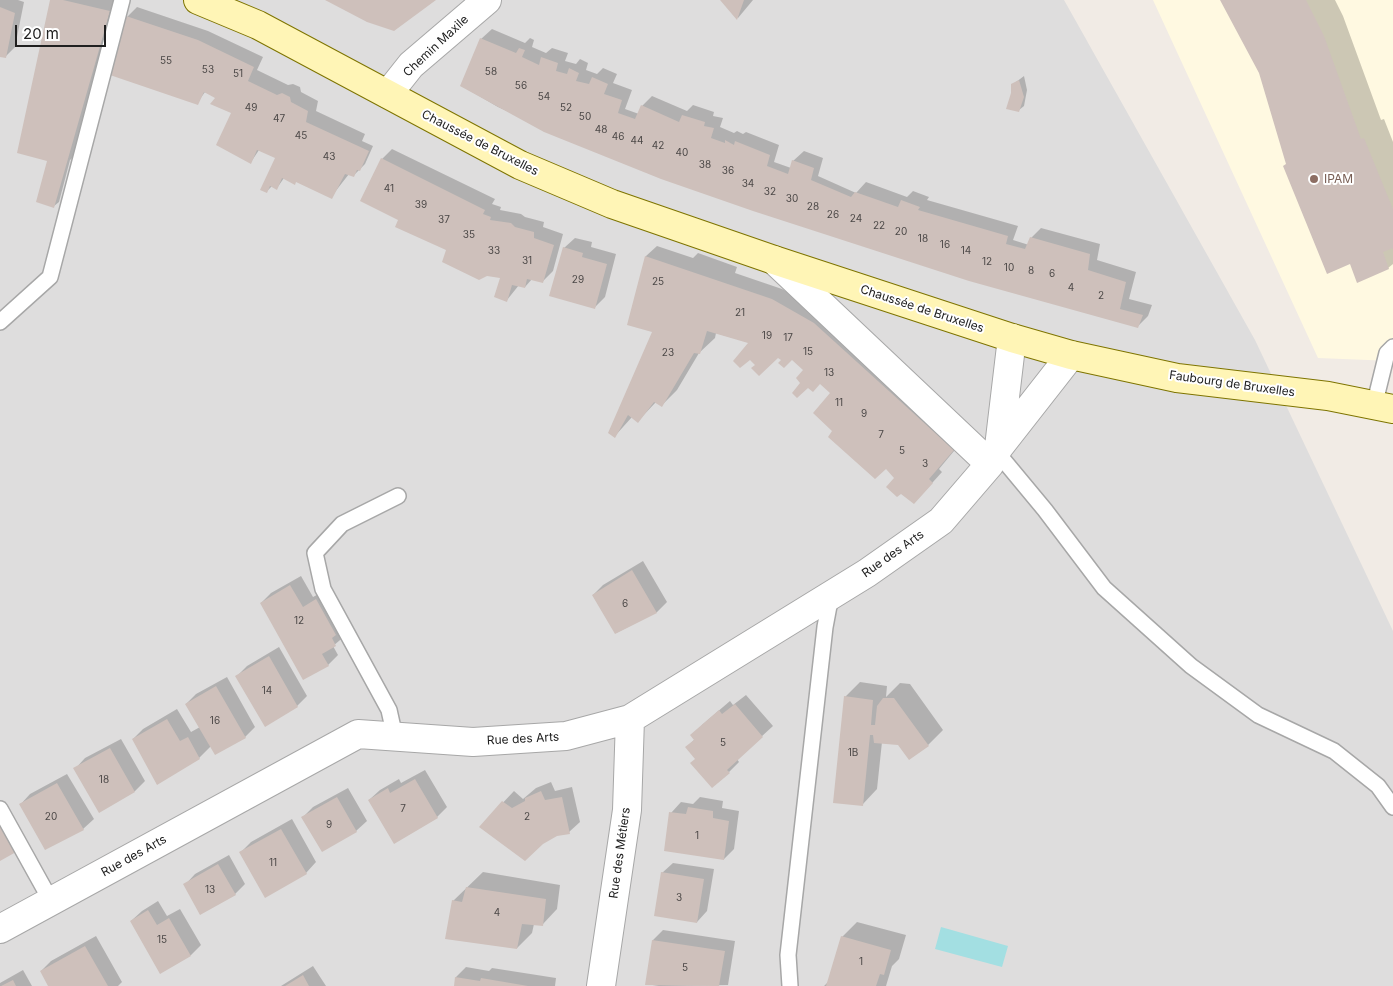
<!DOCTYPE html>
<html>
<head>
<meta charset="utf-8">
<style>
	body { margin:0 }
	#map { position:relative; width:1393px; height:986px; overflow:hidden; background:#f1ebe5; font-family:Inter,sans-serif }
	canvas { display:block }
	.scale { position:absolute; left:15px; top:25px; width:91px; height:22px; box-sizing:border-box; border:2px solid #202020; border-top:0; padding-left:6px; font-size:15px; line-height:18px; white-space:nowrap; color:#202020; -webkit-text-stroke:4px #fff; paint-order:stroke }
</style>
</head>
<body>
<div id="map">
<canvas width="1393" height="986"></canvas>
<div class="scale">20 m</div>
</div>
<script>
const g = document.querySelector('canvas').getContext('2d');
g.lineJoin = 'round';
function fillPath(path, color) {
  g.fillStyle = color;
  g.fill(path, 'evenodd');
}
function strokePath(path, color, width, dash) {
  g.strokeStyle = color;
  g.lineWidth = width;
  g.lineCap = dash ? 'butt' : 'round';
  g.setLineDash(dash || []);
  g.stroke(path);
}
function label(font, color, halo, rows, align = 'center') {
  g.font = font + ' Inter,sans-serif';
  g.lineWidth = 4;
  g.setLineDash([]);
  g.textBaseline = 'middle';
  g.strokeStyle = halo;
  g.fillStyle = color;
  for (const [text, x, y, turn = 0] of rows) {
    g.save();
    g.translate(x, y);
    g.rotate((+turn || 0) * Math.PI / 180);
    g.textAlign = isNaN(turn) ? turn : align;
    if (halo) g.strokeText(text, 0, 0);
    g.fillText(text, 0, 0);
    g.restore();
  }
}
fillPath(new Path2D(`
	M0,0h1064l191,340 138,291v355h-1393z`), '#dedddd');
fillPath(new Path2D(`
	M1153,0h240v361l-75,-3z`), '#fff9e1');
fillPath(new Path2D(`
	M941,927l67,19 -6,21 -67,-18z`), '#a3dfe2');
fillPath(new Path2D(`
	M0,0h18l6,2 -9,45 -10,10 -5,-1z
	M51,0h65l-35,150 -11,10 -11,42 -5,4 -5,-46z
	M722,0h31l-15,18z
	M1222,0h113l8,16 38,104 3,-1 9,23v122l-5,4 -38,-5 -63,-100 -27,-90z
	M137,7l71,24 55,26 -6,13 31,15 5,-1 7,3 1,5 17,9 -2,10 49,23 -3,7 11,5 -8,18 -12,12 -4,-2 -18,23 -34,-16 -13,-3 -7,10 -5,-2 -5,5 10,-33 -18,-8 -8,12 -19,-49 -16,-16 -11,-5 -8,11 -70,-86z
	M492,29l33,14 5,-5 4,2 -2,7 14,6 6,-5 16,5 -3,8 11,3 4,-5 8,4 -2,7 11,4 6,-6 14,6 -4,9 19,7 -7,19 14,5 3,-8 10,-10 35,15 6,-6 21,7 -1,4 10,2 -3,9 14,6 3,-2 6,3 3,-2 33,13 -5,17 17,6 2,-7 11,-10 19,7 -5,18 38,17 10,-11 41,15 6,-6 16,6 -2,3 91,26 -5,14 16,5 2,-7 10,-10 59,16 -3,16 39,12 -7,27 23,6 -4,11 -11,11 -535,-173 -104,-47 -36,-21 19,-47z
	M1024,76l3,14 -3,16 -5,4 -7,-16v-9z
	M392,149l103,50 -3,5 9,3 -1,3 21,4 4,3 19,5 -1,5 20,7 -10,37 -10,10 -11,-2 -7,8 -6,-2 -12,15 -6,-23 -54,-27 -48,-30 -17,-61z
	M575,238l17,4 -1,5 25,7 -11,43 -10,10 -31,-59z
	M657,246l36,12 5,-5 39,14 -2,6 47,16 42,24 140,126 -25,30 3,3 -18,20 -28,-14 -10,-11 -52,-36 -2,-38 -11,-11 -19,1 3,-13 -13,-11 -9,1 -6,-4 -21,9 -5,-22 -35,-10 -1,5 -16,15 -22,37 -15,15 -6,-3 -18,19 -6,-4 -18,20 39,-106 -25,-7 18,-68z
	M643,561l24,41 -10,10 -41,21 -23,-38 10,-10z
	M301,576l12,21 13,-7 20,45 -13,11 5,9 -10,10 -67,-62 10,-10z
	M279,647l28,49 -10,10 -60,-30 10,-10z
	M227,677l28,50 -10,10 -34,9 -12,12 -66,-19 10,-10 34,-20 14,23 9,-5 -14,-23 10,-10z
	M860,682l27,4 -1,11 14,-14 10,1 33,46 -15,15 -46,-3 -5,47 -15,16 -17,-108z
	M746,695l27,31 -36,33 2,3 -10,10 -32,-13 -10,-12 8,-8 7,-14 28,-24 3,4z
	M121,739l24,42 -10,10 -35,20 -25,-42 10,-11z
	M425,770l22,37 -10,10 -68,-17 11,-10 19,-11 2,4z
	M67,774l27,45 -11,10 -63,-24 10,-11z
	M551,782l4,9 17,-4 8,35 -11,10 -88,-6 33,-35 9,8 13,-11z
	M348,788l19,33 -11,10 -53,-14 10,-10z
	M700,797l23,4 -1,7 17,3 -5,38 -10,10 -53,-46 10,-11 12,2z
	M292,819l24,43 -10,11 -65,-21 10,-10z
	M229,855l16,29 -10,10 -34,19 -16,-28 10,-11z
	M673,863l41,6 -7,42 -10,11 -35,-49z
	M483,872l77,13 -3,24 -15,16 -8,-1 -2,9 -15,15 -64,-47z
	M158,901l9,15 13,-7 21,36 -10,10 -31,17 -29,-51 11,-10z
	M857,922l49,13 -7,24 -7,7 -6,20h-62l5,-5 13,-44z
	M663,930l72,11 -7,44 -69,1 -13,-2 7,-44z
	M96,936l26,46 -4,4h-68l-9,-15 10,-10z
	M313,966l13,20h-45z
	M466,967l23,4 3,-3 64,10 -1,8h-100l1,-9z
	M23,970l9,16h-32v-3z`), '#0003');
fillPath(new Path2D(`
	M50,0h13l47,11 -56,197 -18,-6 11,-41 -30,-8z
	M325,0h111l-42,31 -27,-9z
	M720,0h24l-7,20z
	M1220,0h86l18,36 37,103 3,-1 29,71v39l-10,4 6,17 -32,14 -7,-19 -23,10 -44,-108 3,-2 -27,-91z
	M0,7l15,6 -9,45 -6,-1z
	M126,16l72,24 56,27 -6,14 29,14 5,-2 8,4 1,5 17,9 -2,11 63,29 -9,20 -3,-1 -3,7 -9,-3 -13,25 -36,-17 -1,3 -13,-7 -5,12 -7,-4 -3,7 -7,-3 15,-32 -18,-8 -6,14 -35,-19 15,-32 -21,-9 5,-6 -11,-6 -6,13 -91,-31z
	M480,38l36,15 3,-5 6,2 -3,7 17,8 2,-8 17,6 -2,8 11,3 2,-6 10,5 -3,8 13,3 3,-7 16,7 -4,10 18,6 -4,13 17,6 6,-14 38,17 3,-7 23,7 -1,4 10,2 -3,10 14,5v-3l9,5 1,-4 35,14 -3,11 21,8 4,-14 22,8 -3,12 40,17 4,-5 43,15 3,-7 19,7 -2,3 90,26 -2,8 19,5 5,-12 60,17 -2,16 38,12 -6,27 23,6 -5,13 -169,-47 -216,-70 -92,-32 -117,-47 -84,-46z
	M1019,80l5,17 -5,15 -13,-3 5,-16v-9z
	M381,158l104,52 -2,4 8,3 -1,3 21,3 4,4 19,5v6l20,7 -11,38 -16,-4 -2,9 -13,-3 -5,17 -13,-5 6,-19 -13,-2 -8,4 -37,-18 4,-12 -51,-23 3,-7 -38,-19z
	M563,247l20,6 -1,4 25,7 -12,45 -46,-13z
	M645,256l127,43 42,24 140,127 -25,29 4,4 -19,21 -13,-10 -4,3 -11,-10 8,-9 -8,-9 -11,10 -47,-42 4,-6 -19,-18 17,-20 -10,-9 -7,8 -5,-4 -11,10 -5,-5 8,-10 -4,-5 7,-8 -11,-10 -8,8 -6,-5 3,-3 -3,-2 -19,18 -8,-8 4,-3 -5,-5 -10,8 -7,-7 15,-18 -41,-12 -7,23 -6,-1 -32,54 -8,-5 -16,21 -10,-8 -13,23 -7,-5 44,-101 -25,-7z
	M632,570l25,43 -42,21 -23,-39z
	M290,585l13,22 13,-8 20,36 -4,3 4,8 -14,8 7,12 -26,14 -43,-77z
	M269,656l29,51 -33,20 -30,-51z
	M216,686l30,52 -31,17 -30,-51z
	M844,696l29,4 -2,25h4l2,-19 6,-8h11l35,48 -20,14 -11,-15 -24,-2 -1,-8h-3l-7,71 -30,-3z
	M735,704l28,33 -36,33 3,3 -18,15 -22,-25 5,-4 -10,-12 9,-7 -4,-5 29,-25 3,4z
	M167,719l13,22 8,-4 12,22 -43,26 -25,-46z
	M110,748l25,44 -36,21 -26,-45z
	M415,779l23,39 -44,26 -26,-44 20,-12 2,5z
	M57,783l27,47 -39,20 -26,-46z
	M541,791l4,9 17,-3 8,37 -13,2 -14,8 -18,17 -46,-34 23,-26 10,7 13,-7v-3z
	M337,797l20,35 -35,20 -21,-35z
	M688,807l25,4v7l16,3 -5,39 -60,-9 5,-39 17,2z
	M0,824l16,28 -16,9z
	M281,829l26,45 -42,24 -26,-46z
	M218,864l18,31 -36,20 -17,-31z
	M661,872l43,7 -7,44 -43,-7z
	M466,887l80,12 -3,27 -21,-2 -5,25 -72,-10 7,-39 10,2z
	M148,910l9,15 12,-7 22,38 -31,18 -30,-53z
	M841,936l50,14 -7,25 -4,-1 -4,12h-50z
	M652,940l73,11 -6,35 -74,-1z
	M85,946l23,40h-60l-8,-15z
	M303,975l6,11h-24z
	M455,977l25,4 1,-3 47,8h-74z
	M13,980l3,6h-15z`), '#cec0bb');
const lane = new Path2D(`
	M0,322l50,-45 72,-277
	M1374,406l13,-53 6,-6
	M996,451l49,59 59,78 87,78 67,49 76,36 44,35 15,21
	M395,737l-6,-27 -66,-121 -8,-36 27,-29 56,-28
	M0,809l51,92
	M790,986l-2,-31 37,-328 6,-32`);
const street = new Path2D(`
	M388,94l23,-29 76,-65
	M774,260l216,204
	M999,447l13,-109
	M0,929l358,-195 115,8 93,-6 64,-17 237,-146 74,-52 49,-57 9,-17 72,-92
	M601,986l26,-176 3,-91`);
const secondary = new Path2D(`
	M198,0l60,25 262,140 92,39 162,56 238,78 59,17 106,23 151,18 65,13`);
strokePath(lane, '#a7a7a7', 18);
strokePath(street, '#a7a7a7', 30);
strokePath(secondary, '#7e7400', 30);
strokePath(lane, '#fff', 15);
strokePath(street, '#fff', 28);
strokePath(secondary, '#fff5b6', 28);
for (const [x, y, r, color] of [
	[1314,179,5,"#8d6e63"]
]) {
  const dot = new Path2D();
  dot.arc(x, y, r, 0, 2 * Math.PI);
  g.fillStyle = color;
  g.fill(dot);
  strokePath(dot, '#fff', 2);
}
label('10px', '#4c4847', null, [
	["55",166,61],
	["53",208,70],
	["58",491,72],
	["51",238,74],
	["56",521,86],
	["54",544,97],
	["49",251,108],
	["52",566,108],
	["50",585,117],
	["47",279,119],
	["48",601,130],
	["45",301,136],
	["46",618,137],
	["44",637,141],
	["42",658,146],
	["40",682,153],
	["43",329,157],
	["38",705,165],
	["36",728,171],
	["34",748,184],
	["41",389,189],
	["32",770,192],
	["30",792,199],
	["39",421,205],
	["28",813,207],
	["26",833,215],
	["24",856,219],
	["37",444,220],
	["22",879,226],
	["20",901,232],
	["35",469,235],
	["18",923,239],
	["16",945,245],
	["33",494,251],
	["14",966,251],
	["31",527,261],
	["12",987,262],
	["10",1009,268],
	["8",1031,271],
	["6",1052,274],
	["29",578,280],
	["25",658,282],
	["4",1071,288],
	["2",1101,296],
	["21",740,313],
	["19",767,336],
	["17",788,338],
	["15",808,352],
	["23",668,353],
	["13",829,373],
	["11",839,403],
	["9",864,414],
	["7",881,435],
	["5",902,451],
	["3",925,464],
	["6",625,604],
	["12",299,621],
	["14",267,691],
	["16",215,721],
	["5",723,743],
	["1B",853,753],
	["18",104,780],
	["7",403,809],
	["20",51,817],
	["2",527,817],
	["9",329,825],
	["1",697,836],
	["11",273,863],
	["13",210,890],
	["3",679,898],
	["4",497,913],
	["15",162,940],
	["1",861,962],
	["5",685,968]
]);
label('12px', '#202020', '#fff', [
	["Chemin Maxile",436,46,-43],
	["Chaussée de Bruxelles",480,143,27],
	["Chaussée de Bruxelles",922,309,18],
	["Faubourg de Bruxelles",1232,384,8],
	["Rue des Arts",893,554,-35],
	["Rue des Arts",523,739,-3],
	["Rue des Métiers",620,853,-82],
	["Rue des Arts",134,856,-29]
]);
label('12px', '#785e54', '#fff', [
	["IPAM",1324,179]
], 'left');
</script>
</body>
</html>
